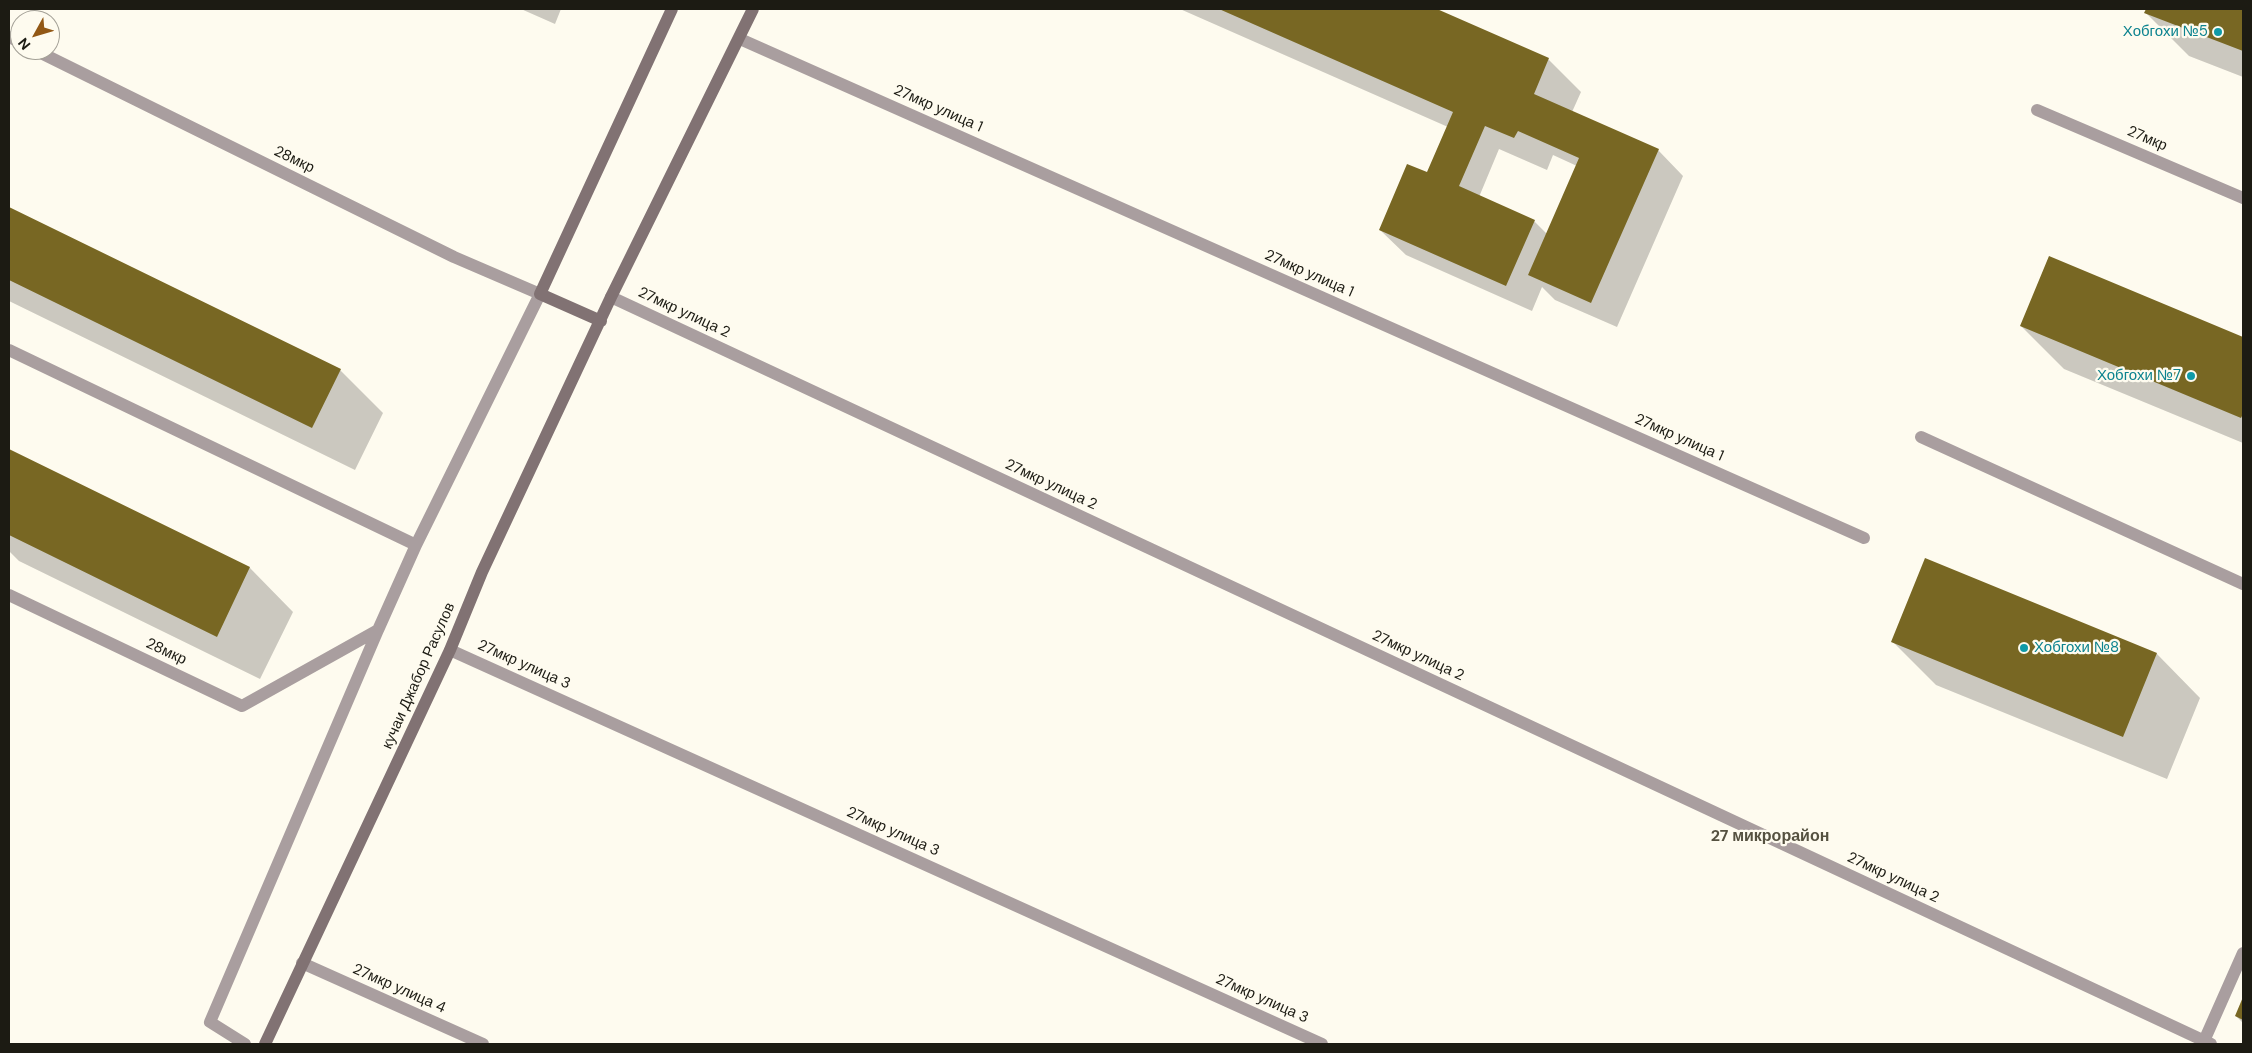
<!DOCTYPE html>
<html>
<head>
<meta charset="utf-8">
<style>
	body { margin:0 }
	#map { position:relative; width:2252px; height:1053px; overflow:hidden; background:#fefbef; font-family:"DM Sans",sans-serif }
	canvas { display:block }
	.frame { position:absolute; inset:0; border:10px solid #1c1b13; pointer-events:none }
	.north { position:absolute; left:10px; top:10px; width:50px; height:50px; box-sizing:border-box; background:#fefbef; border:1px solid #a4a197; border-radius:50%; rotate:231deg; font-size:14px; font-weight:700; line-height:20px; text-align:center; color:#1c1b13 }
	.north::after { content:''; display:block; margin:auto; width:18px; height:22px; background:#925815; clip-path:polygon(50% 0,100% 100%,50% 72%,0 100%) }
</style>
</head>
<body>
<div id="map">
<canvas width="2252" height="1053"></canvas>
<div class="frame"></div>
<div class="north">N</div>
</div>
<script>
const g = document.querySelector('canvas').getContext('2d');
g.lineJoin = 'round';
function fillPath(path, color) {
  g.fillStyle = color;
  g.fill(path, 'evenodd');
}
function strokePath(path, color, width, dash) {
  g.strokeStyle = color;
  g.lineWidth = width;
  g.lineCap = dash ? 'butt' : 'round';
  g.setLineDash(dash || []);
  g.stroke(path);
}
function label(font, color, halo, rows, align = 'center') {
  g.font = font + ' "DM Sans",sans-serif';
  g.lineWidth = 4.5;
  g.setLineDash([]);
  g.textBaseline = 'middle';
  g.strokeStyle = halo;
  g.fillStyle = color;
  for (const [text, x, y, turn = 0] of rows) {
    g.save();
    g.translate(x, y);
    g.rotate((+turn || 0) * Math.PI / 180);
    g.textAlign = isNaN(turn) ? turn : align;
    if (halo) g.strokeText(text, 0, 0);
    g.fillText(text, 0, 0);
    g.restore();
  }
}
fillPath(new Path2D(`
	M521,9h40l-6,15z
	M1180,9h254l114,50 33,33 -9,20 86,38 25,26 -66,151 -62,-27 -13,-13 -10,24 -126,-56 -26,-25 47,-56 21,-47zM1499,149l48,21 6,-15 24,11 -30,68 -13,-13 -55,-24z
	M2147,9h96v68l-54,-21 -43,-43z
	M9,208l331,162 43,43 -28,57 -346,-169z
	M2049,257l194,81v105l-179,-74 -43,-43z
	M9,450l241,118 43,44 -33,67 -241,-118 -10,-10z
	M1926,560l231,94 43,44 -33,81 -231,-94 -43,-43z
	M2243,1000v23l-7,-7z`), '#0003');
fillPath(new Path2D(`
	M1219,9h218l112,49 -15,36 125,55 -68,154 -63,-28 51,-117 -61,-27 -4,7 -29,-12 -26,60 76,34 -29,66 -127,-56 28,-66 20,8 26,-60z
	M2146,9h97v42l-99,-38z
	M9,207l332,162 -29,59 -303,-148z
	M2049,256l194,81v77l-2,4 -221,-92z
	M9,449l241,118 -33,70 -208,-102z
	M1925,558l232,95 -34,84 -232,-95z
	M2243,997v23l-8,-4z`), '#786723');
strokePath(new Path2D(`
	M740,39l1124,499
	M611,297l1600,747
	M450,650l872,394
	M302,963l181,81`), '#a99e9f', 12);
strokePath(new Path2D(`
	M9,37l11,5
	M2037,110l206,88
	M9,350l407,195
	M1921,437l322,147
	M9,595l233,111 136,-76 38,-85 124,-251 -86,-37 -419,-207
	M2204,1041l39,-88
	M245,1044l-35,-22 168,-392`), '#a99e9f', 12);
strokePath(new Path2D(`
	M601,321l-61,-27 132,-285
	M265,1044l185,-394 32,-78 129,-275 142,-288`), '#817273', 12);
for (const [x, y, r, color] of [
	[2218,32,5,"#0f9aa8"],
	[2191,376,5,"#0f9aa8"],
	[2024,648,5,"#0f9aa8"]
]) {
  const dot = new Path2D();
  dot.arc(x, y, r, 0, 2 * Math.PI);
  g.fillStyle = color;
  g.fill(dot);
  strokePath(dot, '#fefbef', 2);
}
label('15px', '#0d838f', '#fefbef', [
	["Хобгохи №5",2208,32],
	["Хобгохи №7",2181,376],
	["Хобгохи №8",2034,648,"left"]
], 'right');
label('15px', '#1c1b13', '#fefbef', [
	["27мкр улица 1",938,109,24],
	["27мкр",2147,139,23],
	["28мкр",294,160,26],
	["27мкр улица 1",1309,274,24],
	["27мкр улица 2",684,313,25],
	["27мкр улица 1",1679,438,24],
	["27мкр улица 2",1051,485,25],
	["28мкр",166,652,25],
	["27мкр улица 2",1418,656,25],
	["27мкр улица 3",524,665,24],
	["кучаи Джабор Расулов",419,676,-66],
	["27мкр улица 3",893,832,24],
	["27мкр улица 2",1893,878,25],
	["27мкр улица 4",399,989,24],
	["27мкр улица 3",1262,999,24]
]);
label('bold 16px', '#555140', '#fefbef', [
	["27 микрорайон",1770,837]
]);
</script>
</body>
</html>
